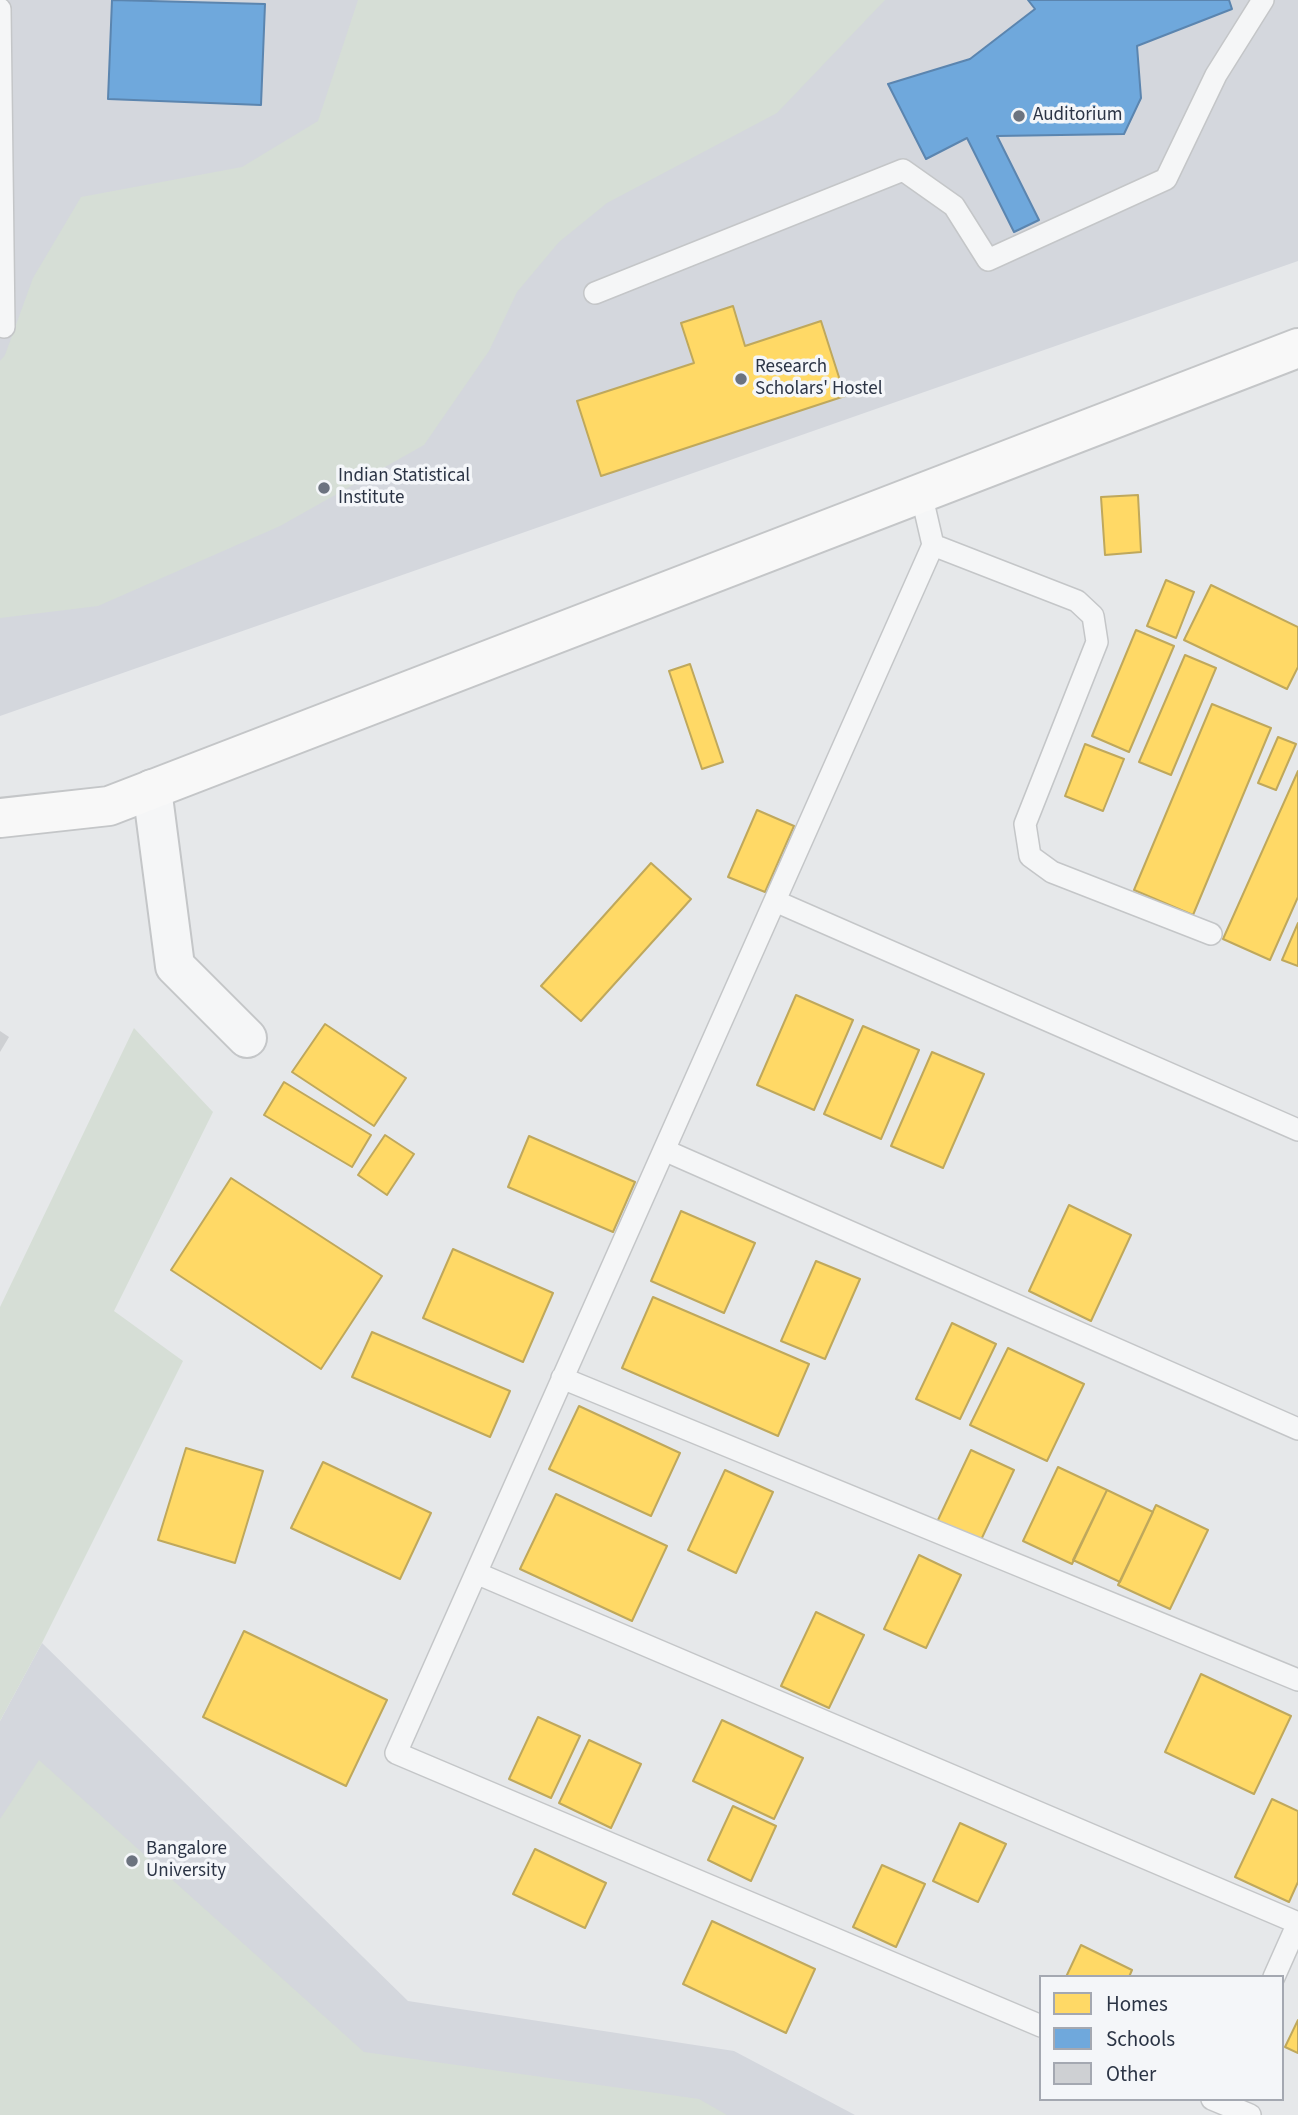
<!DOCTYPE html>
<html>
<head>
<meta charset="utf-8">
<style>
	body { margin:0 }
	#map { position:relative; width:1298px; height:2115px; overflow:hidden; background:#e6e8ea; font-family:"Source Sans 3",sans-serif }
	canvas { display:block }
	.legend { position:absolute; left:1039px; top:1975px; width:245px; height:126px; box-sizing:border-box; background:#f4f6f9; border:2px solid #a4a8b1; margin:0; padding:9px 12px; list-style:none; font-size:21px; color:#2b3445 }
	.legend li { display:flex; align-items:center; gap:14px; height:35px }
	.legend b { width:35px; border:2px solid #a4a8b1 }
</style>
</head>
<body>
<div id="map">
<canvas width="1298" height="2115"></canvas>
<ul class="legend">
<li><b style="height:19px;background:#ffd966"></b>Homes</li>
<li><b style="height:19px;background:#6fa8dc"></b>Schools</li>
<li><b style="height:19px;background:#ced0d3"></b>Other</li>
</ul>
</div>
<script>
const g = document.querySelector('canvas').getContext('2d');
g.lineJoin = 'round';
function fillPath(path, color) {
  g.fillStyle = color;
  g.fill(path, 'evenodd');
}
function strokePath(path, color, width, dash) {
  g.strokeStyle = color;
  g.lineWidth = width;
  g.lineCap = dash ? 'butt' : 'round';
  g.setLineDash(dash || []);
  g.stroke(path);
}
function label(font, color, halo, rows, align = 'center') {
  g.font = font + ' "Source Sans 3",sans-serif';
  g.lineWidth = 7;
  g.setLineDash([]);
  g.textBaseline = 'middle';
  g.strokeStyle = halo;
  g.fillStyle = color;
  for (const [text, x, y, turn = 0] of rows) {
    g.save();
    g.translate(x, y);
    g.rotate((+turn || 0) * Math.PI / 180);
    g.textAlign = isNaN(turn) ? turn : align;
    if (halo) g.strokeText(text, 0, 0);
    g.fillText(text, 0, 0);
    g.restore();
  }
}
fillPath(new Path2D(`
	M0,0h1298v261l-1298,455z
	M42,1643l366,358 326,50 121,64h-855v-394z`), '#d4d7dd');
fillPath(new Path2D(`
	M358,0h527l-108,113 -170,90 -48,39 -42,50 -28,59 -65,94 -144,81 -182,80 -98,12v-257l5,-6 28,-77 48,-81 161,-30 76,-46z
	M134,1028l79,84 -99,199 69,50 -141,282 -42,78v-414z
	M39,1760l325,292 335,47 28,16h-727v-296z`), '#d6ded6');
const homes = new Path2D(`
	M733,306l12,40 76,-25 24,75 -244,80 -24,-75 117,-38 -13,-40z
	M1138,495l3,57 -36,3 -4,-58z
	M1166,580l28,12 -18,46 -29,-12z
	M1211,585l87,42v40l-11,22 -103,-49z
	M1136,630l38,16 -45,106 -37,-16z
	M1185,655l31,13 -45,107 -32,-13z
	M690,664l33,98 -21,7 -33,-98z
	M1212,704l59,24 -78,187 -59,-25z
	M1278,737l18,7 -20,46 -18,-7z
	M1085,744l39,15 -21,52 -38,-15z
	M1298,771v126l-28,63 -47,-21z
	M757,810l37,16 -29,66 -37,-15z
	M651,863l40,36 -110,122 -40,-35z
	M1298,923v43l-16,-6z
	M796,995l57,25 -39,90 -57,-25z
	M325,1024l81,54 -32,48 -82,-54z
	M863,1026l56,24 -38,89 -57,-25z
	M932,1052l52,22 -41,94 -52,-22z
	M284,1082l87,53 -19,32 -88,-52z
	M385,1135l29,19 -27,41 -29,-20z
	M529,1136l106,46 -22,50 -105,-45z
	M231,1178l151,98 -61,93 -150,-99z
	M1069,1205l62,30 -40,86 -62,-30z
	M681,1211l74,32 -31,70 -73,-32z
	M453,1249l100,44 -30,69 -100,-44z
	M816,1261l44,18 -35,80 -44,-18z
	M653,1297l156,67 -31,72 -156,-68z
	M952,1323l44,21 -36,75 -44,-20z
	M372,1332l138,59 -20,46 -138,-60z
	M1008,1348l76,36 -37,77 -77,-36z
	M579,1406l101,47 -29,63 -102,-47z
	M186,1448l77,23 -28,92 -77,-23z
	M971,1450l43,20 -34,72 -43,-20z
	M323,1462l108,51 -31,66 -109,-51z
	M1058,1467l49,23 -35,74 -49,-23z
	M725,1470l48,22 -37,81 -48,-23z
	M1107,1490l46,22 -33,70 -47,-22z
	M556,1494l111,52 -35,75 -112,-52z
	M1156,1505l52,25 -38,79 -52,-24z
	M919,1555l42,20 -35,73 -42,-19z
	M816,1612l48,23 -35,73 -48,-22z
	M244,1631l143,69 -41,86 -143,-69z
	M1201,1674l90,42 -37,78 -89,-42z
	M538,1717l42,19 -29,62 -42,-19z
	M722,1720l81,38 -29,61 -81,-38z
	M589,1740l52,24 -30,64 -52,-25z
	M1272,1799l26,12v71l-9,20 -54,-25z
	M733,1806l43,20 -25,55 -43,-21z
	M960,1823l46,21 -28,58 -45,-21z
	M535,1849l71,34 -21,45 -72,-34z
	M882,1865l43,19 -29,63 -43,-20z
	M712,1921l103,48 -29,64 -103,-49z
	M1081,1945l51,25 -3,7h-63z
	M1298,2020v33l-13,-6z`);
fillPath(homes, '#ffd966');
strokePath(homes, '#bfa85c', 2);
const schools = new Path2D(`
	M112,0l153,4 -4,101 -153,-6z
	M1028,0h201l3,9 -95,37 4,52 -17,36 -127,2 42,84 -25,12 -47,-94 -41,21 -38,-75 82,-25 65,-50z`);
fillPath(schools, '#6fa8dc');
strokePath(schools, '#5b85af', 2);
fillPath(new Path2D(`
	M0,1031l9,6 -9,15z`), '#ced0d3');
const lane = new Path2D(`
	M0,9l4,318
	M595,293l308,-123 51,36 34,54 178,-81 50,-104 47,-75
	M921,493l12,52 -537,1208 645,273
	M933,545l144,56 16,15 4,26 -72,182 5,32 22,16 159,62
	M775,901l523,229
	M664,1150l634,279
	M562,1378l736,302
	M476,1573l822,350 -24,54
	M1212,2099l38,16`);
const street = new Path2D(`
	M152,789l23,177 72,72`);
const secondary = new Path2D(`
	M0,818l109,-12 1189,-458`);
strokePath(lane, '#c4c6c8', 24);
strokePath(street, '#c4c6c8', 42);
strokePath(secondary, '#c4c6c8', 42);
strokePath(lane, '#f5f6f7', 21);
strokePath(street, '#f5f6f7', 38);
strokePath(secondary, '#f8f8f8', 38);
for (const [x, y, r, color] of [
	[1019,116,7,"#6c737f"],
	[741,379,7,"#6c737f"],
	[324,488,7,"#6c737f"],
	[132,1861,7,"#6c737f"]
]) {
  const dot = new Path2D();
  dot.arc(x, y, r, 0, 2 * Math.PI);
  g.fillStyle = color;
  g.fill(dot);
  strokePath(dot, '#f4f6f9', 2.5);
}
label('19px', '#2b3445', '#f4f6f9', [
	["Auditorium",1033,116],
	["Research",755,368],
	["Scholars' Hostel",755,390],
	["Indian Statistical",338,477],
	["Institute",338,499],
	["Bangalore",146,1850],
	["University",146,1872]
], 'left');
</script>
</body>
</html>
